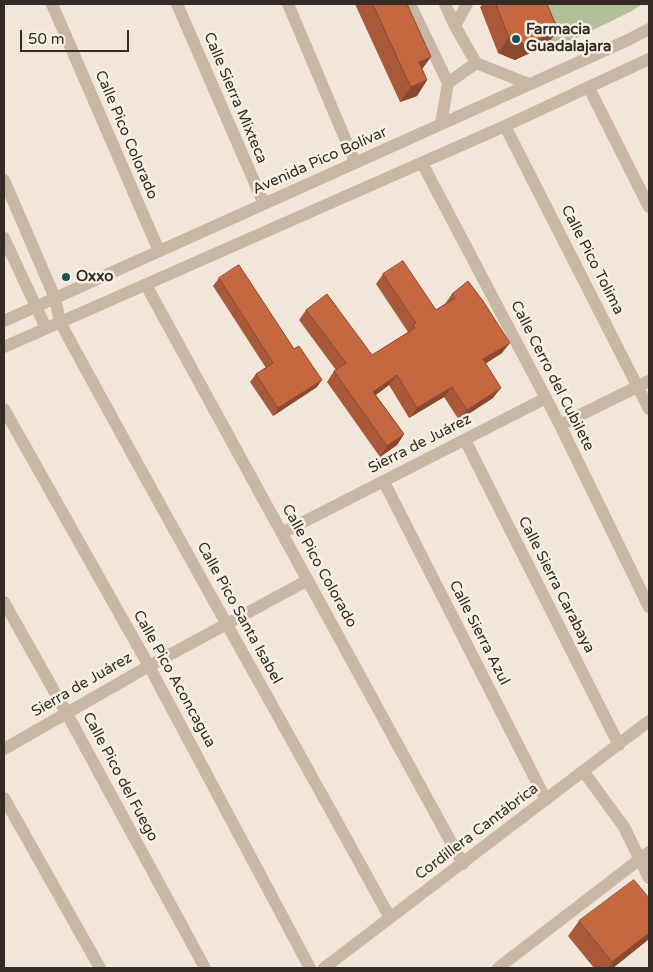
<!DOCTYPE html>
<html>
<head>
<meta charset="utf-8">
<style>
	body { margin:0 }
	#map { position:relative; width:653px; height:972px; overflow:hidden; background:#f1e6d9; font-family:"Varela Round",sans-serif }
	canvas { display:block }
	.frame { position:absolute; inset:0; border:5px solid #342b26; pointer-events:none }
	.scale { position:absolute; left:20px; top:30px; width:109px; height:22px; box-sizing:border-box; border:2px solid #342b26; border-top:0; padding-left:6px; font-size:15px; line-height:18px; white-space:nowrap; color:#342b26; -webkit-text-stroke:4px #f9f0e5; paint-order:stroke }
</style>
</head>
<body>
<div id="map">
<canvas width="653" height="972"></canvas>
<div class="frame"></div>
<div class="scale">50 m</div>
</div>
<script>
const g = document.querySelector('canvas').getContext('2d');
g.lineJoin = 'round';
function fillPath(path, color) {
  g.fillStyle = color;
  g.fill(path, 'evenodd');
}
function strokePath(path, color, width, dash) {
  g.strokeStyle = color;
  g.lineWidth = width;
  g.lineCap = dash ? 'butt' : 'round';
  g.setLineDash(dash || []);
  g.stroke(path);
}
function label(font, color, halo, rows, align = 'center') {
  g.font = font + ' "Varela Round",sans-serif';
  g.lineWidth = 5;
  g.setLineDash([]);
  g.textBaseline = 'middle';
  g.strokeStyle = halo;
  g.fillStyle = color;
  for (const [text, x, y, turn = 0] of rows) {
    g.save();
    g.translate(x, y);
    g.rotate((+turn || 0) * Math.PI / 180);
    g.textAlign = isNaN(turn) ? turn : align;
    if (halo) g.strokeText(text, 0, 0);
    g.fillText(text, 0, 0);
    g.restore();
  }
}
fillPath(new Path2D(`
	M529,4h114l-11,7 -82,40z`), '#b1c099');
strokePath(new Path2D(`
	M52,4l107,247
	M177,4l87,200
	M288,4l67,158
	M410,4l38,79 -7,41
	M445,4l10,22 21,37 53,21
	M455,26l12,-22
	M448,83l28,-20
	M589,88l60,119
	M505,126l144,283
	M422,163l138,262 89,182
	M4,180l51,118 5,24c108,200 221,397 330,596
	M4,238l42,90
	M146,285l317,579
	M4,321l624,-281 21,-11
	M4,347l501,-221 144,-67
	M4,409l145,257 161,302
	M560,425l89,-44
	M465,440l154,305
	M384,482l162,318
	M282,533l264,-135
	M4,602l62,110 139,256
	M4,749l145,-83 159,-86
	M584,772l40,55 25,51
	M4,798l96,170
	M324,968l325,-247
	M498,968l151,-116`), '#c9b7a5', 12);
fillPath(new Path2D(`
	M355,4h52l15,65 5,11 -10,16 -17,6z
	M483,4h64v41l-32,15 -17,-7 -18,-46z
	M383,274l53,36 9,-6 7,-10 50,59 -17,11 8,34 -34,22 -15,-23 -35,21 -20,-33 -13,10 28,39 -7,11 -17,12 -53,-75 7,-11 2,-1 -37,-50 7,-10 66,45 35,-21 1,-2 -32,-48z
	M219,278l98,109 -44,29 -23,-34 6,-8 10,-6 -53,-82z
	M579,921l70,18 -36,29h-19l-26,-32z`), '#a95939');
fillPath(new Path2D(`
	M558,30l-11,15 -32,15 -17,-7 11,-16z
	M431,57l-11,15 -1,-10z
	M427,80l-10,16 -17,6 11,-15z
	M510,343l-8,10 -27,17 8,-11z
	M397,375l-8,10 -23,17 7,-10z
	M322,380l-5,7 -44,29 5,-8z
	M452,387l-8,10 -35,21 8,-10z
	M501,388l-8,10 -34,22 8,-10z
	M404,434l-7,11 -17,12 7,-11z
	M649,933v6l-36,29h-5l4,-6z`), '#8a492e');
const building = new Path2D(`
	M373,4h34l24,53 -12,5 8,18 -16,7z
	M496,4h51l11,26 -32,15 -17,-8z
	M403,261l33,49 19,-12 -3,-4 16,-13 15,20 27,42 -27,16 18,29 -34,22 -15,-23 -35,21 -20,-33 -24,17 31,42 -17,12 -53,-75 12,-8 -40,-53 21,-16 45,61 43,-27 -2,-3 3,-2 -33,-49z
	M239,265l55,84 5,-3 23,34 -44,28 -22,-34 17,-11 -54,-85z
	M634,880l15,18v35l-37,29 -33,-41z`);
fillPath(building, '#c56842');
strokePath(building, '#8a492e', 1);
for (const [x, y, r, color] of [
	[516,39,5,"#1c4f55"],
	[66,277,5,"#1c4f55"]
]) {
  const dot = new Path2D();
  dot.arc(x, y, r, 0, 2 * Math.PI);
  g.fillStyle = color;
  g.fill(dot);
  strokePath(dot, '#f9f0e5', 2);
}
label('bold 15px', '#342b26', '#f9f0e5', [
	["Farmacia",526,30],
	["Guadalajara",526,47],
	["Oxxo",76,277]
], 'left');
label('15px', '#342b26', '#f9f0e5', [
	["Calle Sierra Mixteca",235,98,67],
	["Calle Pico Colorado",126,135,67],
	["Avenida Pico Bolívar",320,161,-24],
	["Calle Pico Tolima",592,260,63],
	["Calle Cerro del Cubilete",552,376,63],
	["Sierra de Juárez",420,444,-27],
	["Calle Pico Colorado",319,566,61],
	["Calle Sierra Carabaya",556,585,63],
	["Calle Pico Santa Isabel",239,613,61],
	["Calle Sierra Azul",479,633,63],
	["Calle Pico Aconcagua",174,679,61],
	["Sierra de Juárez",82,685,-30],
	["Calle Pico del Fuego",120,777,62],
	["Cordillera Cantábrica",477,832,-37]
]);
</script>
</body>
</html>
